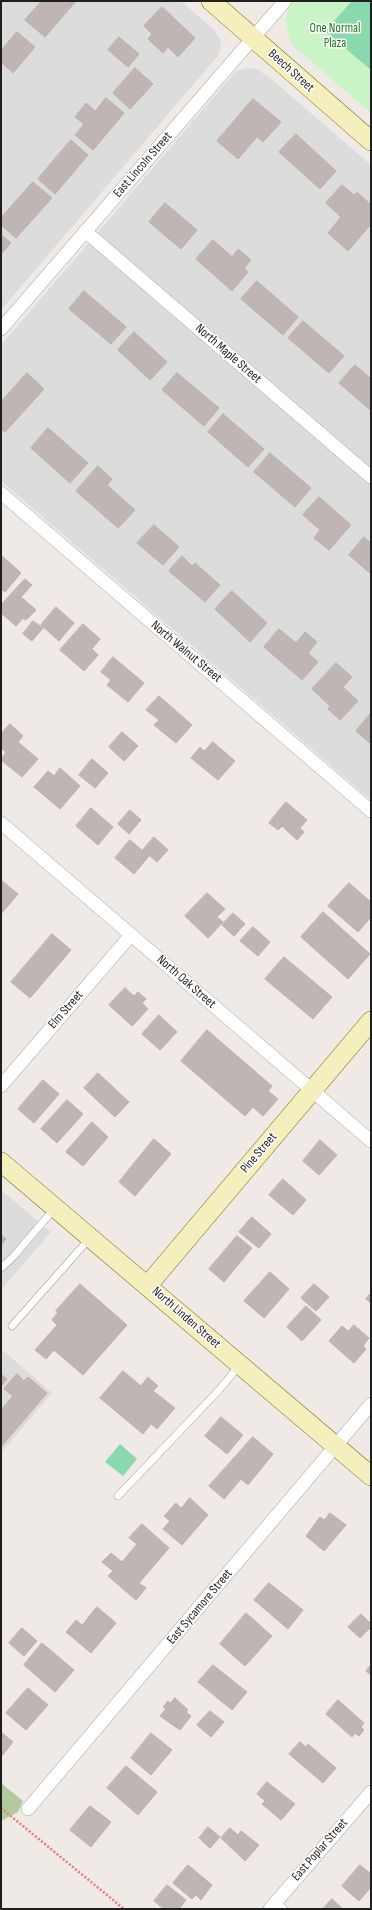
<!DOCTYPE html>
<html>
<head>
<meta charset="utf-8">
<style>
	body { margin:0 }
	#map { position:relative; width:372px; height:1910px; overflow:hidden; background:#efeae5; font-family:"Sofia Sans Condensed",sans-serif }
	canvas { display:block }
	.frame { position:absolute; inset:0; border:2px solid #1f1f1f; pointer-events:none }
</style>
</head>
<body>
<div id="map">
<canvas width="372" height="1910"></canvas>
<div class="frame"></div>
</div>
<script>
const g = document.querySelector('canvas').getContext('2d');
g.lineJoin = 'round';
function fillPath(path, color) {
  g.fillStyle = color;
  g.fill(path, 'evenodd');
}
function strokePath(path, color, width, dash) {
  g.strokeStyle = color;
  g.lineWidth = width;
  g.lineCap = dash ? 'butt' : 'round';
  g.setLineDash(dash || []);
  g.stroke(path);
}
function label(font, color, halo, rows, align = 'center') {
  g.font = font + ' "Sofia Sans Condensed",sans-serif';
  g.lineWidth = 3;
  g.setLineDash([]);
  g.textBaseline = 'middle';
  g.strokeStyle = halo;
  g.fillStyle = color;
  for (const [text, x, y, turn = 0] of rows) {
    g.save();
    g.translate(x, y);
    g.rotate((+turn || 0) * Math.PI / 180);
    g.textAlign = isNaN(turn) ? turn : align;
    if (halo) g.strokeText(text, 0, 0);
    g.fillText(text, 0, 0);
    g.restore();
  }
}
fillPath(new Path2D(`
	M1,1h180l33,29 6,9 1,8 -4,10 -216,253z
	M247,68l10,1 13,9 101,87v635l-370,-319v-136l235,-274z
	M1,1190l50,42 -50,58z
	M1,1349l51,44 -51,60z`), '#dddcdc');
fillPath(new Path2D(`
	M1,1783l22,18 -5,11 -17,9z`), '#b1cb9d');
fillPath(new Path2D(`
	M293,1h78v112l-80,-69 -6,-24 4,-13z`), '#c9f5c6');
fillPath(new Path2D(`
	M352,1h19v69l-46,-39z
	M120,1444l17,15 -14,17 -18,-14z`), '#89d8ae');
const building = new Path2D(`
	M42,1h34l-31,36 -20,-17z
	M162,7l33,31 -17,19 -10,-10 -5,6 -15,-14 4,-5 -8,-8z
	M17,32l18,15 -22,26 -12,-11v-11z
	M119,37l20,17 -11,13 -20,-17z
	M135,68l18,16 -23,25 -17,-16z
	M106,98l18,15 -31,37 -18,-15 9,-11 -9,-7 11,-14 9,8z
	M253,99l28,23 -18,20 -6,-5 -19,22 -21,-18z
	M296,134l40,37 -16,18 -41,-37z
	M71,140l17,15 -33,39 -17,-15z
	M33,182l19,16 -36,40 -15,-13v-7z
	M342,185l12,10 3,-3 14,13v19l-23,27 -20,-18 13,-16 -15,-14z
	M165,203l32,27 -16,19 -32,-27z
	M1,235l10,8 -10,11z
	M213,240l19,17 6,-8 13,11 -7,8 4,4 -16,19 -36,-32z
	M257,281l41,36 -15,18 -42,-36z
	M84,291l42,36 -15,17 -42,-35z
	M303,321l41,35 -15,17 -41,-35z
	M134,332l33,30 -17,18 -32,-30z
	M355,365l16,14 -1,31 -31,-27z
	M27,373l17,16 -39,43 -4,-3v-27z
	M177,373l42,35 -15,18 -42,-36z
	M223,414l41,35 -16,18 -40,-35z
	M48,428l40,35 -18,20 -39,-35z
	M270,453l41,35 -16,19 -41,-35z
	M98,466l14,13 -5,6 28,25 -17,18 -42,-37z
	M319,497l32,28 -22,25 -15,-12 6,-8 -17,-15z
	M154,525l25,22 -16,18 -26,-22z
	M364,537l7,6v31l-22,-19z
	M1,555l20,18 -16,19 -4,-3z
	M182,556l10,10 3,-3 25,22 -15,17 -36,-31z
	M25,579l7,6 -11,12 15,13 -10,10 -3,-2 -7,8 -15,-13v-8z
	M232,591l35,32 -17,19 -35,-33z
	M56,607l18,16 -15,18 -18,-16z
	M33,621l10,7 -11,13 -9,-7z
	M83,624l17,15 -8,10 6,6 -14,16 -24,-21z
	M279,629l17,14 9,-11 12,10 -9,11 10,9 -16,18 -38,-33z
	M113,657l31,26 -16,19 -21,-17 4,-5 -10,-8z
	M336,663l16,14 -9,10 15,14 -18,19 -12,-11 2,-3 -18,-17z
	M159,696l33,29 -16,18 -22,-18 5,-5 -13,-10z
	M371,713v31l-15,-13z
	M10,724l13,12 -5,6 20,17 -16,18 -21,-17 5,-8 -5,-4v-14z
	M122,732l16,14 -14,15 -15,-14z
	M213,742l22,19 -17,19 -27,-22 9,-11 4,4z
	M92,759l16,14 -13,15 -16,-13z
	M60,768l20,18 -20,23 -26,-22 14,-16 6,5z
	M286,802l21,18 -7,8 4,4 -7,8 -15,-14 -4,4 -9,-7z
	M91,808l22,19 -15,18 -22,-19z
	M130,810l11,10 -12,14 -11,-10z
	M154,837l14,13 -11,12 -14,-12z
	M130,840l19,16 -15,18 -19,-16z
	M1,880l17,14 -17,20z
	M349,883l22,19v15l-13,15 -30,-26z
	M207,893l18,16 -8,8 6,5 -15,16 -23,-22z
	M323,912l47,42 -22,25 -47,-42z
	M233,913l12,11 -11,12 -12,-11z
	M253,927l17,15 -12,14 -18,-15z
	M52,934l19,16 -41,48 -19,-16z
	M284,957l48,40 -19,22 -48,-40z
	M125,988l9,8 4,-4 8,7 -4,4 6,6 -16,17 -23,-21z
	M159,1015l18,17 -17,18 -18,-16z
	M207,1030l65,56 -4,5 10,8 -15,17 -10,-9 -8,9 -64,-55z
	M98,1073l31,29 -14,15 -31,-29z
	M43,1080l16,14 -25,29 -16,-14z
	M67,1100l16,14 -26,29 -16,-14z
	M92,1122l16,15 -25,29 -17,-14z
	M154,1139l17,15 -36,42 -16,-14z
	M320,1140l17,15 -18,20 -16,-14z
	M283,1179l23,21 -13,15 -24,-20z
	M252,1217l19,17 -12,14 -20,-16z
	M1,1235l5,4 -5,6z
	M237,1236l15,12 -28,34 -15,-13z
	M270,1272l19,17 -25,29 -20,-17z
	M80,1284l47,41 -44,50 -29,-25 -8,9 -11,-9 22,-25 -5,-5 6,-8 -2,-1z
	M314,1284l15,13 -13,14 -15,-13z
	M371,1293v10l-5,-4z
	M306,1306l15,14 -19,21 -15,-14z
	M354,1325l15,13 -6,8 3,3 -12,14 -25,-22 13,-15 6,5z
	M123,1371l18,15 7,-9 10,9 -5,5 22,17 -18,21 -6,-5 -8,10 -43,-36z
	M1,1374l6,5 -6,7z
	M17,1374l7,7 4,-4 19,16 -46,54v-37l12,-14 -9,-7z
	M221,1417l22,18 -16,19 -22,-18z
	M253,1437l20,17 -25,31 -7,-6 -17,20 -15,-13z
	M190,1498l18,17 -26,30 -19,-16 7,-8 -6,-5 12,-13 5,5z
	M330,1513l16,12 -22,26 -18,-15 14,-19 4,3z
	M142,1524l27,24 -30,35 7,5 -10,12 -28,-24 5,-5 -11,-9 9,-9 11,9 15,-18 -8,-6z
	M269,1583l34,27 -15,19 -34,-29z
	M97,1607l19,16 -25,30 -25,-21 10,-12 6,5z
	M246,1613l26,23 -27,30 -25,-22z
	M361,1614l10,10v3l-11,11 -12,-11z
	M22,1628l15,13 -13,15 -15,-13z
	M42,1643l32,27 -19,22 -31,-27z
	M213,1665l34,27 -15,18 -34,-28z
	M371,1665v10l-5,-4z
	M28,1688l20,17 -22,25 -20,-17z
	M175,1698l13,12 -2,2 5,4 -11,14 -20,-14 6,-7 -3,-2 5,-6 2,2z
	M338,1700l26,23 -3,4 3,3 -5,6 -4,-3 -3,4 -26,-23z
	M210,1711l14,11 -13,15 -14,-12z
	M1,1732l12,10 -12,15z
	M151,1733l21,17 -21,25 -20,-17z
	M300,1742l6,5 2,-3 28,24 -13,15 -34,-29z
	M126,1766l31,26 -19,23 -31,-27z
	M267,1782l28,22 -14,16 -19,-16 3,-3 -8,-7z
	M90,1806l21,16 -20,25 -21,-17z
	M208,1827l12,10 -10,11 -11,-10z
	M230,1828l8,7 3,-4 18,14 -14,16 -24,-23z
	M188,1865l24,20 -11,15 -5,-5 -4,4 -19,-16z
	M360,1865l11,9v13l-12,14 -17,-15z
	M167,1885l19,15 -7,9h-15l-10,-8z
	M332,1899l11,10h-20z`);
fillPath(building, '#bfb5b2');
strokePath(building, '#bfafa9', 1);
const lane = new Path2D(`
	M1,1268l12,-11 41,-48
	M12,1326l77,-87
	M118,1496l101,-106 20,-24
	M276,1902l8,7`);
const street = new Path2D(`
	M85,231l286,246
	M1,329l284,-328
	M1,493l370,318
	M1,823l370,318
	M1,1086l130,-151
	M28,1809l343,-405
	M270,1909l101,-117`);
const secondary = new Path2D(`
	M211,1l160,140
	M1,1162l370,314
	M148,1285l223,-264`);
strokePath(lane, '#a0a0a0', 8);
strokePath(street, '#a0a0a0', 14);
strokePath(secondary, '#6e6a0d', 20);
strokePath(new Path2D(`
	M1,1808l123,101`), '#f0757b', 2.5, [2, 2]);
strokePath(lane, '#fff', 7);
strokePath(street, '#fff', 13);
strokePath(secondary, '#f5efbd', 19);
label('13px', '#1a7614', '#fff', [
	["One Normal",335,29],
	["Plaza",335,44]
]);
label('13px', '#1f1f1f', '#fff', [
	["Beech Street",291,71,42],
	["East Lincoln Street",143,165,-49],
	["North Maple Street",228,354,41],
	["North Walnut Street",186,652,40],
	["North Oak Street",186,982,41],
	["Elm Street",66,1010,-49],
	["Pine Street",259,1153,-50],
	["North Linden Street",186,1318,41],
	["East Sycamore Street",200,1607,-50],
	["East Poplar Street",320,1850,-49]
]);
</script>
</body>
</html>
